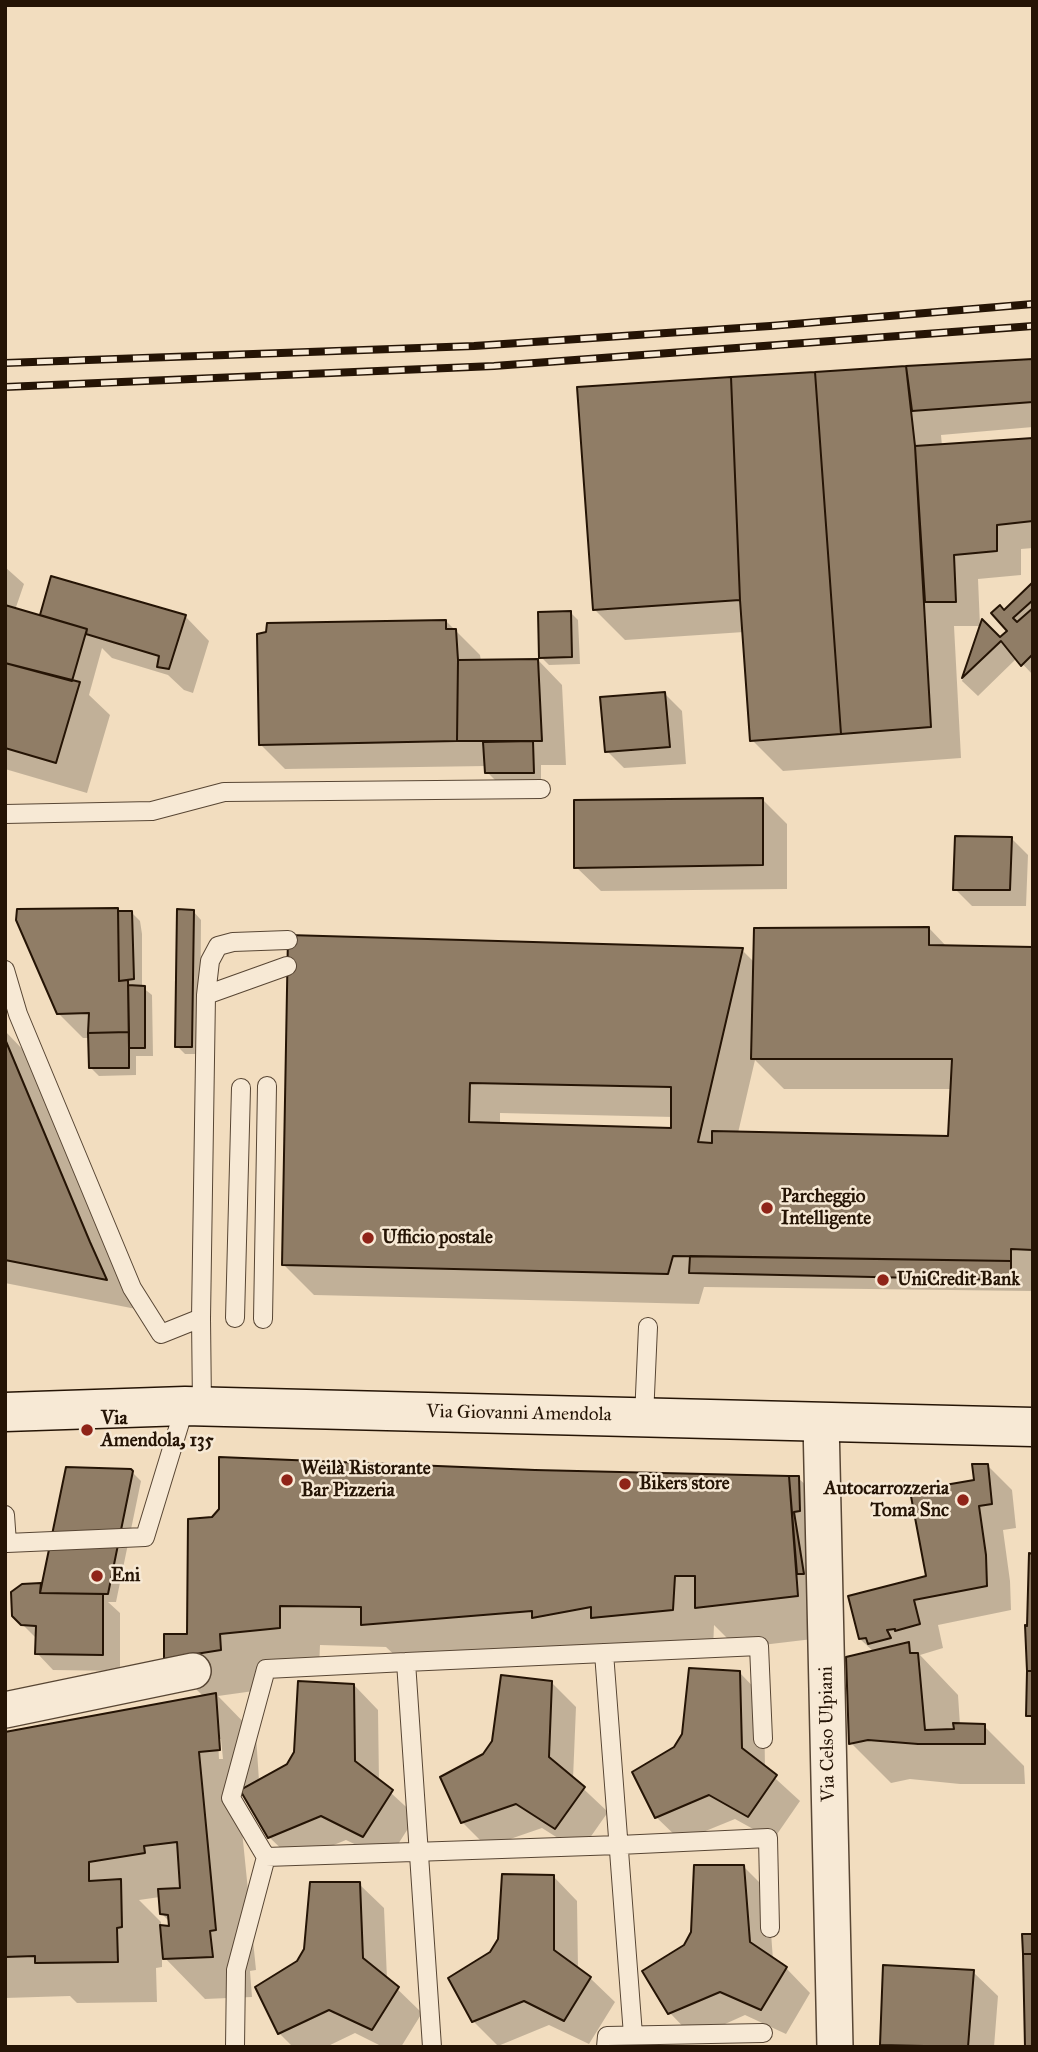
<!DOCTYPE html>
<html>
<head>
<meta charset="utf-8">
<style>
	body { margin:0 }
	#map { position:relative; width:1038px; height:2052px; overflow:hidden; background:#f2ddbf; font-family:"IM FELL Great Primer",serif }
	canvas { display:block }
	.frame { position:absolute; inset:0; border:7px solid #251405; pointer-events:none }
</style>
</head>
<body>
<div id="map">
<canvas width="1038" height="2052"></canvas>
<div class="frame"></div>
</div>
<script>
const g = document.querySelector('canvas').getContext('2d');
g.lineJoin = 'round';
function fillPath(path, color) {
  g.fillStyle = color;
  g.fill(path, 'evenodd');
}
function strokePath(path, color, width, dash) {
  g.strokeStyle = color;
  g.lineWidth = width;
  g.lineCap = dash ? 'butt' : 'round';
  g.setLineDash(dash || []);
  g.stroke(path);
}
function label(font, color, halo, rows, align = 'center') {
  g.font = font + ' "IM FELL Great Primer",serif';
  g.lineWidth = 5;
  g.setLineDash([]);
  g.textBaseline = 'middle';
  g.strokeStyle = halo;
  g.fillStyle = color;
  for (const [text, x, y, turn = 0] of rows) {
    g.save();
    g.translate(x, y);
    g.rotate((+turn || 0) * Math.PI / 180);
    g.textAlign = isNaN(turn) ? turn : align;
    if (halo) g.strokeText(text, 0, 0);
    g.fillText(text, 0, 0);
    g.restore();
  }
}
fillPath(new Path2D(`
	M1033,360v67l-92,8 1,11 91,-6v108l-12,1v26l-43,4 2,47h-26l7,132 -178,13 -31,-31 -8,-108 -119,8 -31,-31 -15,-221z
	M5,567l19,17 -9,26 32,9 -5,-5 143,2 24,25 -16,52 -9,-3 -16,-15 -56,-17 -10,-10 -13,47 21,20 -23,78 -82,-24z
	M1033,584v91l-16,-17 -39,38 -16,-15 20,-59 18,18 9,-9 -5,-19z
	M570,612l8,8 2,44 -31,1 -8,-8z
	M446,621l34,34 1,6 57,-1 24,25 4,80h-25v15h-46l-8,-8v-6l-202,3 -25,-25z
	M665,694l17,17 4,53 -62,4 -17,-17z
	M763,800l24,24v65l-186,2 -25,-24z
	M1011,838l17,17 -2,51h-54l-17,-17z
	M118,909l3,4h11l8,8 2,13v53l10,8 1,61h-17v19l-37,1 -9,-9v-29h-7l-25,-25z
	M193,911l8,9 -1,134h-15l-8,-8z
	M929,928l18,19 86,2v342l-329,-4 -5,17 -385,-9 -31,-31 7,-327 452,13 13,13zM755,1060l29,29h168l-2,49 -212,-5zM500,1113l173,4v13l-173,-5z
	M5,1031l23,24 108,254 -131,-26z
	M988,1466l24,24 4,38 -13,2 7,51 1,29 -73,15 5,23 -23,7 38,40 2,30 24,1 40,40 1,18h-65l-50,-5 -19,4 -40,-40 23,-91 -14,-13 68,-62 48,-96z
	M130,1470l11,11 -25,121h-8l12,11v58l-67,-1 -16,-17v-14l-24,-24 27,-30 3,3z
	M535,1472l253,6 3,2 7,-2 9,8 31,150 -101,12 -23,-23 -1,25 -309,14 -18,-17 -66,-2 -1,23 -59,6 1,16 -43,6 38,39 3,46 29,-16 66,-80 24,25 1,72 37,34 -28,44 -42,-20 -52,21 -25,-24 -26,-46h-5l18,179 -6,1 2,26 -47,2 -43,-44v12l-6,1 1,34 -80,1 -7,-7 -65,2v-264l199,-37 -39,-39 24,-23zM790,1508h3l5,60 -3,1zM218,1739h3l2,20h-4zM160,1897l1,16 9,9v6l-9,-1v-5l-22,-22z
	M740,1673l24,25 1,71 35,32 -27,39 -38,-21 -54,22 -25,-24 20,-68z
	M551,1682l25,25 -3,72 35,33 -28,40 -38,-24 -55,19 -25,-25 22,-66z
	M743,1866l25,25 5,69 13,8 24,25 -24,41 -41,-19 -51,23 -24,-25 16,-67z
	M553,1876l24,25 1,68 12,9 25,24 -26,42 -40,-19 -51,21 -25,-25 18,-68 9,-14z
	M359,1884l25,24 3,71 35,34 -21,34h-18l-28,-14 -29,14h-33l-14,-14z
	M973,1972l25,24 -4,51h-110l-2,-3z`), '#0003');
const building = new Path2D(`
	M1033,359v43l-121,9 -6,-45z
	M906,366l9,80 16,281 -90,7 -26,-362z
	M815,372l26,362 -91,7 -10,-141 -9,-223z
	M731,377l9,223 -147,10 -16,-223z
	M1033,438v83l-36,4v26l-43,4 2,47h-31l-10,-156z
	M51,576l135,39 -17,54 -12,-2 2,-11 -73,-22 1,-5 -47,-14z
	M1033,582v18l-20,18 4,4 16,-14v46l-12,12 -20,-25 -39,37 20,-59 18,18 7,-6 -16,-18 9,-8 4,5z
	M5,605l82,24 -15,52 -67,-18z
	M571,611l1,46 -33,1 -1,-46z
	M446,620v9h10l2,31 -1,81 -198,4 -2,-111 9,-2 1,-9z
	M538,659l4,82h-85l1,-81z
	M5,663l75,19 -24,81 -51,-15z
	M665,692l5,55 -65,5 -5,-55z
	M533,741l1,32h-49l-2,-31z
	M763,798v67l-189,3v-68z
	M955,836l57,1 -2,53h-57z
	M118,908l1,73 9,-1 1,52 -41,1 1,-20 -32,1 -41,-94 1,-11z
	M177,909l17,1 -2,137h-17z
	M118,911h14l2,68 -15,2z
	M929,927v18l104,2v303l-22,-1v12l-338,-5 -5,18 -386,-9 6,-330 455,13 -45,194 14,1v-12l236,5 4,-77h-201l3,-131zM470,1083l201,4v41l-202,-6z
	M128,985l17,1v62h-16z
	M129,1032v36h-40l-1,-35z
	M5,1039l85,203 17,38 -102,-20z
	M690,1256l321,5v19l-322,-7z
	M219,1457l316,13 254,6 9,120 -103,12v-32h-20l-2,34 -82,8v-11l-59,11v-7l-171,14v-18l-81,-1v22l-60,6 1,16 -57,9v-25h23l1,-115 24,-2 7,-8z
	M972,1464h16l4,40 -13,2 7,49 1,31 -73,14 6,24 -25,7v-2l-8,1 4,8 -23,6 -2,-6 -7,1 -11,-43 78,-20 -16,-85 64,-11z
	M66,1467l65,2 2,2 -25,123 -68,-1z
	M789,1476h10l1,35 -6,1 10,62h-7z
	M1029,1553l4,1v117h-6l-2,-46 2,1z
	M41,1583l-1,10 63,1v61l-68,-1 1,-28 -15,-1 -9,-9 -1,-24 11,-8z
	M909,1642l1,11h8l7,77 29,-1 -1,-6 32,1v20h-67l-50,-4 -19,4 -3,-87z
	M689,1668l51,3 2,77 35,27 -29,42 -39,-22 -54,23 -23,-46 42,-25 8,-13z
	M1027,1671h6v45h-7z
	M501,1675l51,6 -3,76 36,30 -30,42 -39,-25 -55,19 -21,-46 43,-23 9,-13z
	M298,1681l56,3 1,77 38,29 -30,47 -42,-21 -53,22 -28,-48 47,-26 7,-12z
	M216,1693l4,57 -21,2 17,178 -6,1 3,26 -50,2 -3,-34 9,1 -1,-11 -8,-1 -2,-25 22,-1 -3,-46 -33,4 1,7 -56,9v19l32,-2 1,48 -5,1 1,34 -83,1v-7l-30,1v-225z
	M694,1865h50l6,77 37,25 -26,43 -41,-18 -52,22 -26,-43 42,-26 7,-13z
	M502,1874l52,1v75l37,27 -27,44 -40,-20 -52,21 -24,-44 42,-26 8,-13z
	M310,1882h50l3,76 36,29 -27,43 -43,-20 -51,24 -23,-47 42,-26 7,-12z
	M1022,1934h11v20h-10z
	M1023,1954h10v93h-8z
	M883,1965l91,5 -6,77 -88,-2z`);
fillPath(building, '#907d66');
strokePath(building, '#251405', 2);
const service = new Path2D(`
	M5,814l147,-3 72,-19 317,-3
	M5,970l13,44 114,274 29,46 40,-16 1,89
	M206,995l81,-29
	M201,1318l5,-323 4,-34 8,-15 15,-4 55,-2
	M235,1318l6,-230
	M263,1319l4,-233
	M644,1417l4,-90
	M5,1515l2,28 138,-6 40,-131
	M604,1653l29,382
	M266,1857l353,-12 149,-7 2,90
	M235,2047l1,-77 30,-113 -35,-59 35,-129 140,-7
	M432,2047l-26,-385 353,-16 4,93
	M606,2047l1,-11 156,-3`);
const minor = new Path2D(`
	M821,1421l14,626
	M5,1710l188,-39`);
const secondary = new Path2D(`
	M5,1412l180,-6 848,21`);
strokePath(service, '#584634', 20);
strokePath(minor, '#584634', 38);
strokePath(secondary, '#251405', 41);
strokePath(service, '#f7e9d5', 18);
strokePath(minor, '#f7e9d5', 35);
strokePath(secondary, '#f7e9d5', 38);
const rail = new Path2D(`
	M5,363l469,-17 296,-20 263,-22
	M5,387l489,-21 539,-40`);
strokePath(rail, '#251405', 8);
strokePath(rail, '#f7e9d5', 5, [16]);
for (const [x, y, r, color] of [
	[767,1208,7,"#8f2418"],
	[368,1238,7,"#8f2418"],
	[883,1280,7,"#8f2418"],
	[87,1430,7,"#8f2418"],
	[287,1480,7,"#8f2418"],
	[625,1484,7,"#8f2418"],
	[963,1500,7,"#8f2418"],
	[97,1576,7,"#8f2418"]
]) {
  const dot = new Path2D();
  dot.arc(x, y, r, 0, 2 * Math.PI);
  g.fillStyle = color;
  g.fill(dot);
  strokePath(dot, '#f7e9d5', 2.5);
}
label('bold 19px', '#251405', '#f7e9d5', [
	["Parcheggio",781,1197],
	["Intelligente",781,1219],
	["Ufficio postale",382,1238],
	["UniCredit Bank",897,1280],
	["Via",101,1419],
	["Amendola, 135",101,1441],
	["Weilà Ristorante",301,1469],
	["Bar Pizzeria",301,1491],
	["Bikers store",639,1484],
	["Autocarrozzeria",949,1489,"right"],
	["Toma Snc",949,1511,"right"],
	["Eni",111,1576]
], 'left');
label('19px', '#251405', '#f7e9d5', [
	["Via Giovanni Amendola",519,1414,1],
	["Via Celso Ulpiani",828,1734,-91]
]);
</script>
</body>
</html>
